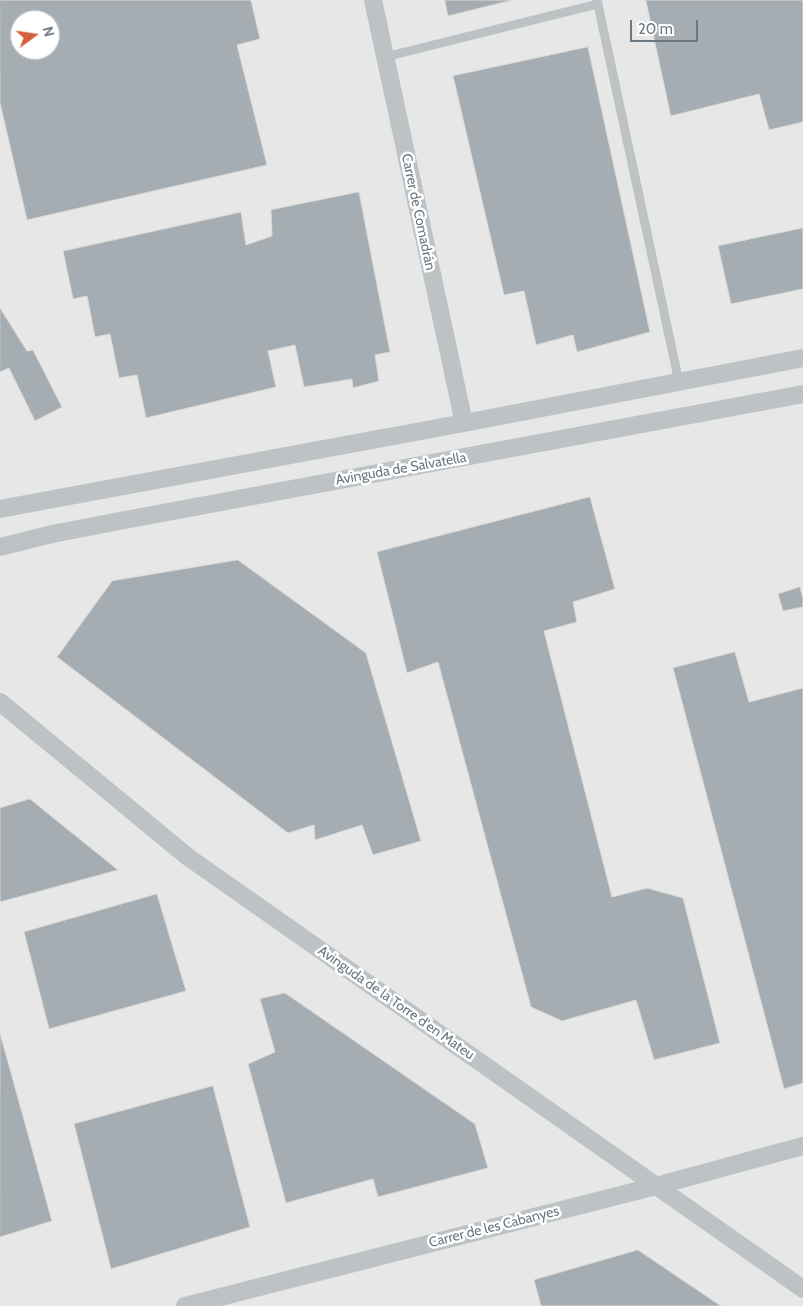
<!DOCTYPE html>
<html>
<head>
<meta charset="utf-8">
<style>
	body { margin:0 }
	#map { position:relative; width:803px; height:1306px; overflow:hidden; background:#f8f8f6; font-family:Cabin,sans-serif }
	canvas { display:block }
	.north { position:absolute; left:10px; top:10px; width:50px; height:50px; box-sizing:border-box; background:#fff; border:1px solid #c3c9ce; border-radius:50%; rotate:76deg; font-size:14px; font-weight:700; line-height:20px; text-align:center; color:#6a7884 }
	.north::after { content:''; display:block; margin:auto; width:18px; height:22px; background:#d35f3b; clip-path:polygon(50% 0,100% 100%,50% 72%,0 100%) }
	.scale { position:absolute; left:630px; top:20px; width:68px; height:22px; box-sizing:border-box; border:2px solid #6a7884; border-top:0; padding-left:6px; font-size:15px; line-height:18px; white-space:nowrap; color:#6a7884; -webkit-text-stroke:4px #fff; paint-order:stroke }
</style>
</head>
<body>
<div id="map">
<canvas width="803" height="1306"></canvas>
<div class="north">N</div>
<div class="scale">20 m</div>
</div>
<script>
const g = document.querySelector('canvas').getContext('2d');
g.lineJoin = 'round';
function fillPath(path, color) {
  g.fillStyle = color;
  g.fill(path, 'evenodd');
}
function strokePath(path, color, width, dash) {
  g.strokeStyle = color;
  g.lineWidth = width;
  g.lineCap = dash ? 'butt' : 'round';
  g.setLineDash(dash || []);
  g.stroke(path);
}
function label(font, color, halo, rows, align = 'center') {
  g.font = font + ' Cabin,sans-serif';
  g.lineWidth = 5;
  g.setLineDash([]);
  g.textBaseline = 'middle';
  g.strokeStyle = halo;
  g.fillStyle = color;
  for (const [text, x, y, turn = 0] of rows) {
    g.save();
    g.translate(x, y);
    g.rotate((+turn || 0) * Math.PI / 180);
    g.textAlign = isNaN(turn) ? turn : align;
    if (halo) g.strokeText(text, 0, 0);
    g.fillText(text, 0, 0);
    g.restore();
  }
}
fillPath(new Path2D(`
	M0,0h803v1306h-803zM20,20h30v30h-30z`), '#e6e7e6');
const building = new Path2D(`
	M0,0h251l9,39 -23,6 30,120 -240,55 -27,-117zM20,20h30v30h-30z
	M445,0h68l-65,16z
	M646,0h157v122l-34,8 -10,-36 -88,22z
	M588,47l62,285 -73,20 -4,-17 -37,10 -12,-54 -20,4 -51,-219z
	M359,192l31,160 -15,3 4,26 -26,7 -1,-9 -48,8 -9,-42 -27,6 8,36 -130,31 -9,-43 -18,3 -9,-44 -15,3 -8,-41 -14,3 -10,-48 178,-39 5,33 26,-9 -1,-26z
	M803,228v61l-72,15 -13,-58z
	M0,308l27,43 6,-1 29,57 -27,14 -26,-53 -9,4z
	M590,497l25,92 -42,13 4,20 -33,9 68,266 35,-9 36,10 37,145 -66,17 -18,-60 -74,21 -31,-14 -93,-345 -31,11 -30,-121z
	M238,560l128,93 55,188 -48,14 -11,-30 -47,15 -1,-15 -26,8 -231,-176 55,-76z
	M800,587l3,12v8l-20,4 -5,-17z
	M735,652l14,50 54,-14v395l-19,6 -111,-421z
	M30,799l88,71 -118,32v-94z
	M157,894l29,97 -137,38 -25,-97z
	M285,993l190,131 13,44 -110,29 -5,-18 -87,24 -38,-139 27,-12 -15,-53z
	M0,1033l52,188 -52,16z
	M213,1086l37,141 -139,42 -37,-145z
	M638,1250l83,56h-180l-7,-26z`);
fillPath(building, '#a5adb2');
strokePath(building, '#dadad8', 1);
strokePath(new Path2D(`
	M597,0l82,382
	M385,57l213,-53`), '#bdc2c5', 9);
strokePath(new Path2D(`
	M373,0l91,423
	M0,509l464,-86 339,-65
	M0,547l52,-13 78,-15 673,-125
	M0,702l188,155 615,432
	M185,1306l471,-120 147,-40`), '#bdc2c5', 18);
label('14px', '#6a7884', '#fff', [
	["Carrer de Comadrán",418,212,78],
	["Avinguda de Salvatella",401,469,-10],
	["Avinguda de la Torre d'en Mateu",396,1003,35],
	["Carrer de les Cabanyes",494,1227,-14]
]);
</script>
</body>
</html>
